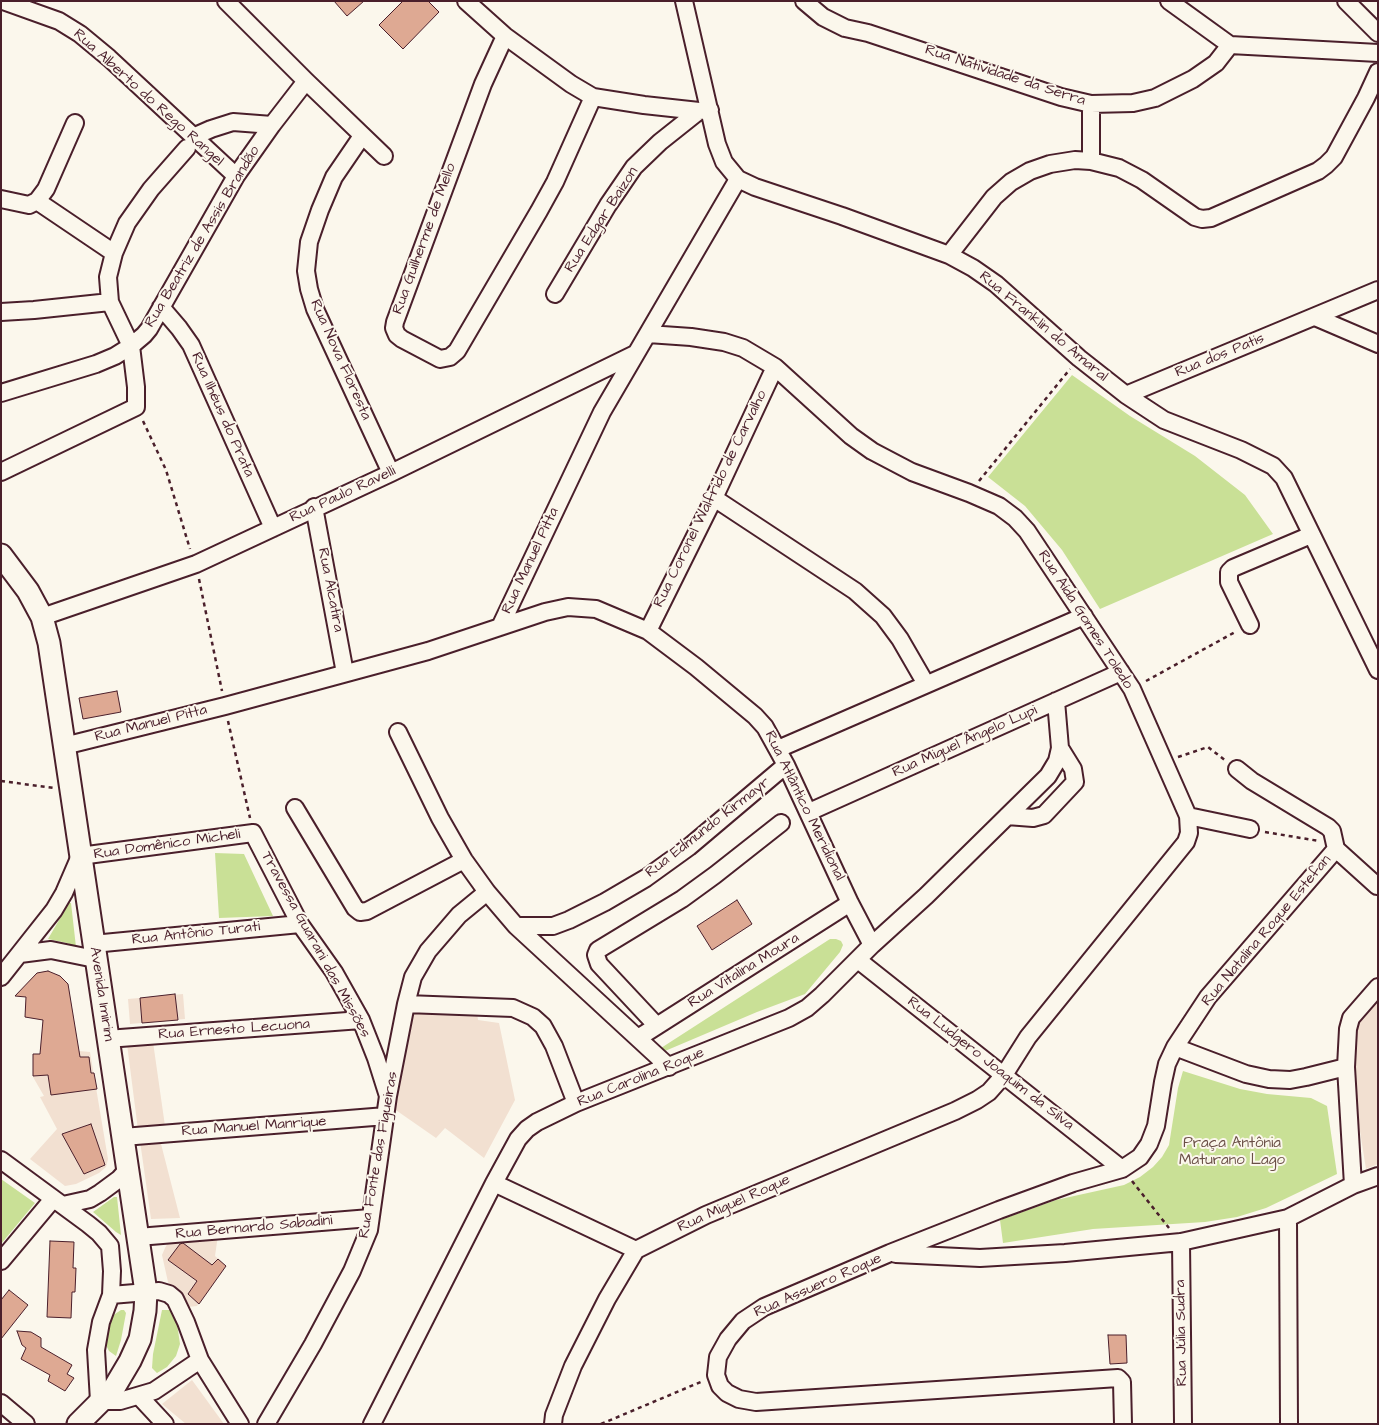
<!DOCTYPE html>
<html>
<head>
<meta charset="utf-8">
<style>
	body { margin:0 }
	#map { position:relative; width:1379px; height:1425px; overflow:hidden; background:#fbf7ec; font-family:"Architects Daughter",sans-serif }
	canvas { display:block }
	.frame { position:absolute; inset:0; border:2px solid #4a1f2b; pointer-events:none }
</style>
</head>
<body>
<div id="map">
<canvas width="1379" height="1425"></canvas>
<div class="frame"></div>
</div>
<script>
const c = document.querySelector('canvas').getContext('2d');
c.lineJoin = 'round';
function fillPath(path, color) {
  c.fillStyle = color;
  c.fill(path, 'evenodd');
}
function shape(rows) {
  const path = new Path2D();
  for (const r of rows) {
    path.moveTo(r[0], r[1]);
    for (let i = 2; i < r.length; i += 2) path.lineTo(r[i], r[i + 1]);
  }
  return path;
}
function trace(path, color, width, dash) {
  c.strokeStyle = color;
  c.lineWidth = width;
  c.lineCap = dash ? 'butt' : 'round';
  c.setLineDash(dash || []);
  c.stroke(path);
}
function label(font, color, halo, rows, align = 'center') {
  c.font = font + ' "Architects Daughter",sans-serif';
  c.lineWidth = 4;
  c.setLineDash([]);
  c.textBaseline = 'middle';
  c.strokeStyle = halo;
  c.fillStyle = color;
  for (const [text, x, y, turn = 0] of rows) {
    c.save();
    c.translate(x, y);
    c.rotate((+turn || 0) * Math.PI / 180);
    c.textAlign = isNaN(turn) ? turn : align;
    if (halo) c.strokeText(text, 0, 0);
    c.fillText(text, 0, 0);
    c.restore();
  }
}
fillPath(shape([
	[45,971,60,976,68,984,79,1051,90,1052,108,1159,106,1167,99,1173,76,1184,65,1186,30,1159,57,1129,40,1097,44,1096,33,1077,33,1054,41,1054,40,1050,43,1020,25,1017,26,997,15,996,37,973],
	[1378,992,1378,1164,1366,1169,1353,1087,1354,1025],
	[183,994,185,1019,130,1024,128,999],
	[407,1001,476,1003,478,1020,499,1023,515,1100,484,1158,445,1128,436,1138,390,1106],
	[153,1042,165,1126,138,1130,127,1044],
	[160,1140,180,1218,151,1219,140,1141],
	[218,1235,215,1256,226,1266,197,1306,188,1307,168,1282,162,1255,165,1248,170,1239],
	[192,1380,224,1424,186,1424,162,1404]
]), '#f2e0d1');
fillPath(shape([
	[1072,375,1130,416,1195,456,1245,495,1273,534,1100,609,1062,550,1025,506,988,477],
	[215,853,244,854,273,916,219,918],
	[69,903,71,903,76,947,67,943,48,939],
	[830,939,836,939,841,941,843,945,840,952,805,994,757,1012,665,1051,661,1048],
	[1183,1071,1240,1089,1267,1094,1311,1098,1327,1106,1337,1174,1266,1208,1237,1217,1205,1222,1093,1229,1003,1243,1000,1220,1056,1200,1124,1185,1140,1177,1153,1167,1162,1157,1169,1145,1178,1088],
	[1,1179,35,1203,1,1244],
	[114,1197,117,1197,121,1235,116,1232,93,1212],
	[121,1310,124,1310,126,1313,121,1340,116,1356,109,1351,104,1341,108,1322,112,1316],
	[162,1310,170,1310,176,1317,180,1344,176,1356,167,1367,157,1373,152,1368,153,1354]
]), '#c9e096');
const building = shape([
	[334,1,364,1,347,16,334,1],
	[403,1,428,1,439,12,403,49,379,25,403,1],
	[117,691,121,712,83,719,79,698,117,691],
	[737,900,752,924,712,950,697,926,737,900],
	[48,971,60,976,68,984,80,1057,89,1057,91,1073,94,1073,97,1089,51,1095,48,1075,33,1076,33,1054,40,1054,43,1020,25,1017,26,997,15,996,37,973,48,971],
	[175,994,178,1020,142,1023,140,998,175,994],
	[91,1124,105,1165,84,1174,62,1134,91,1124],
	[50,1241,74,1242,73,1268,76,1268,75,1292,72,1292,71,1318,47,1317,50,1241],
	[183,1243,212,1265,218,1259,226,1266,199,1304,188,1294,197,1281,168,1260,180,1244,183,1243],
	[9,1290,28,1305,1,1339,1,1300,9,1290],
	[17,1331,31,1332,41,1338,41,1347,72,1365,67,1374,74,1378,65,1391,48,1381,50,1375,21,1359,26,1348,22,1345,17,1331],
	[1108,1335,1126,1335,1127,1363,1110,1364,1108,1335]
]);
fillPath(building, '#dea993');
trace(building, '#4a1f2b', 1);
const minor = shape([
	[3,1,59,21,80,34,109,58,236,176],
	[226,1,306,81,384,156],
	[466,1,505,36,571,84,593,97,644,105,699,111,710,110],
	[684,1,717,144,724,162,738,179,755,187,842,216,949,255,973,268,996,284,1079,358,1126,395,1164,420,1241,450,1273,466,1284,478,1378,670],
	[804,1,823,17,845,28,868,33,1061,97,1091,104,1133,103,1155,98,1193,79,1216,63,1230,45],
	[1169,1,1230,45],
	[1346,1,1378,33],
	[505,36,483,84,395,322,394,328,397,335,402,339,440,359,450,357,457,351,539,211,555,182,593,97],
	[1230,45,1378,53],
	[362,136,334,177,320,210,309,242,306,271,309,289,315,309,391,473],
	[193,137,211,129,233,122,272,125],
	[1091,161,1091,104],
	[1,199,29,205,37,201,46,189,75,123],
	[37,201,114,253],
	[949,255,994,197,1011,182,1030,171,1050,164,1075,160,1091,161,1119,168,1142,180,1195,217,1202,219,1211,218,1318,171,1326,165,1334,157,1366,98,1378,72],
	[555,294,608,205,634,167,660,142,699,111],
	[161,307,179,328,191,345,273,528],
	[1,312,34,310,110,302],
	[1315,317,1378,344],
	[1,393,96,364,115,356,131,346,144,335,149,329,236,176,272,125,306,81],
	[1126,395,1378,290],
	[1,472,136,407,136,387,131,346,110,302,108,277,114,253,127,223,151,189,187,148],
	[714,498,855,591,883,616,900,639,926,684],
	[314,507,345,673],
	[42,617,196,564,391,473,635,354],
	[1250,625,1229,582,1229,572,1233,568,1311,535],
	[500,627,602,412,738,179],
	[648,631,714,498,775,367],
	[398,732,440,818,464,860,487,892,516,926,553,926,569,920,605,902,646,878,689,847,786,765],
	[64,746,225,706,428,651,545,612,568,607,596,609,648,631,696,667,755,716,765,727,786,765,850,903,872,945],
	[778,749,1084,616],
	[1237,769,1252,781,1328,827,1332,831,1336,849],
	[295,808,355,908,360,912,367,911,464,860],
	[809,812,1121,672],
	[1007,816,1033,818,1044,815,1075,782,1073,769,1060,748],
	[1188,816,1250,829],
	[1336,849,1377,886],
	[516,926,669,1067],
	[93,944,300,924],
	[20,954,51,950,95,959],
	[858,960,1122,1169],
	[1,977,54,910,64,893,80,856,253,833,300,924,334,972,361,1020,376,1058,388,1096],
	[406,1004,513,1008,533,1017,543,1026,554,1046,576,1103],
	[657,1026,599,964,596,955,598,950,682,899,715,875,781,823],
	[638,1038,850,903],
	[107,1039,361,1020],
	[1175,1047,1246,1074,1269,1079,1290,1080,1306,1077,1346,1067],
	[123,1137,386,1116],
	[1,1160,88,1224,99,1233,110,1246,112,1271,111,1295,101,1322,96,1350,99,1401,120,1401,154,1391,200,1360],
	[494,1183,636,1250],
	[1353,1185,1346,1067,1348,1029,1351,1018,1378,987],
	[63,1205,90,1199,100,1193,119,1179,128,1169],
	[1288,1218,1289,1424],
	[138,1237,370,1218],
	[1181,1242,1183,1424],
	[896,1254,980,1258,1065,1253,1181,1242,1288,1218,1353,1185,1378,1176],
	[1,1261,53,1199],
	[111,1295,159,1291,169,1294,175,1299,186,1322,200,1360,240,1424],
	[139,1396,165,1424],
	[1,1403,26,1424],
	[266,1424,313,1344,352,1271,369,1230,388,1096,406,1004,413,977,428,951,459,915,487,892],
	[372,1424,494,1183,518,1139,527,1129,537,1122,576,1103,789,1018,807,1008,822,995,872,945,926,896,1048,776,1057,761,1060,748,1056,701],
	[553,1424,554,1415,573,1366,607,1299,636,1250,706,1215,955,1111,977,1100,989,1092,1004,1075,1028,1037,1186,842,1189,833,1188,816,1132,689,1027,531,1015,518,999,506,969,493,912,472,872,451,851,436,775,367,743,348,724,342,691,337,648,334],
	[1123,1424,1122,1382,1118,1378,756,1402,739,1399,727,1393,720,1386,716,1375,718,1357,728,1339,743,1321,764,1307,890,1253,999,1210,1073,1183,1122,1169,1140,1157,1149,1144,1156,1126,1163,1082,1167,1064,1175,1047,1208,997,1336,849]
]);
const major = shape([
	[1,555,28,591,42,617,49,643,146,1292,145,1311,140,1339,130,1361,114,1388,78,1424]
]);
trace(minor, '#4a1f2b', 20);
trace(major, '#4a1f2b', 25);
trace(shape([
	[143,421,166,470,190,549],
	[979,481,1070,369],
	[199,579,222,691],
	[1146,681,1237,631],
	[228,721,250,818],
	[1178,757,1208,747,1226,761],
	[1,781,54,788],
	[1265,832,1319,841],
	[1132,1181,1169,1228],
	[601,1424,703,1381]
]), '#4a1f2b', 2.5, [4, 4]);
trace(minor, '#fbf7ec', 16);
trace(major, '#fbf7ec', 21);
label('15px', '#4a1f2b', '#fbf7ec', [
	["Rua Natividade da Serra",1005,76,18],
	["Rua Alberto do Rego Rangel",148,98,42],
	["Rua Edgar Baizon",602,220,-57],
	["Rua Beatriz de Assis Brandão",203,237,-59],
	["Rua Guilherme de Mello",425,239,-70],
	["Rua Franklin do Amaral",1043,327,40],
	["Rua dos Patis",1220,356,-22],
	["Rua Nova Floresta",340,360,66],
	["Rua Ilhéus do Prata",222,415,66],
	["Rua Paulo Ravelli",343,495,-25],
	["Rua Coronel Walfrido de Carvalho",711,499,-64],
	["Rua Manuel Pitta",531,561,-65],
	["Rua Alcatira",330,590,79],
	["Rua Aída Gomes Toledo",1085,620,57],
	["Rua Manuel Pitta",151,724,-14],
	["Rua Miguel Ângelo Lupi",965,742,-24],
	["Rua Atlântico Meridional",804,806,64],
	["Rua Edmundo Kirmayr",708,828,-38],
	["Rua Domênico Micheli",167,845,-8],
	["Rua Natalina Roque Estefan",1267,931,-50],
	["Rua Antônio Turati",196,934,-6],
	["Travessa Guarani das Missões",315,945,61],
	["Rua Vitalina Moura",744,971,-32],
	["Avenida Imirim",101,994,81],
	["Rua Ernesto Lecuona",234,1030,-4],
	["Rua Ludgero Joaquim da Silva",990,1064,38],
	["Rua Carolina Roque",641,1078,-22],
	["Rua Manuel Manrique",254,1127,-4],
	["Rua Fonte das Figueiras",379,1155,-80],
	["Rua Miguel Roque",734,1204,-24],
	["Rua Bernardo Sabadini",254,1228,-5],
	["Rua Assuero Roque",818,1286,-24],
	["Rua Júlia Sudra",1182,1333,-91]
]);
label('15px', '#6a4f46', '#fbf7ec', [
	["Praça Antônia",1232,1144],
	["Maturano Lago",1232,1161]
]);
</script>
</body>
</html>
